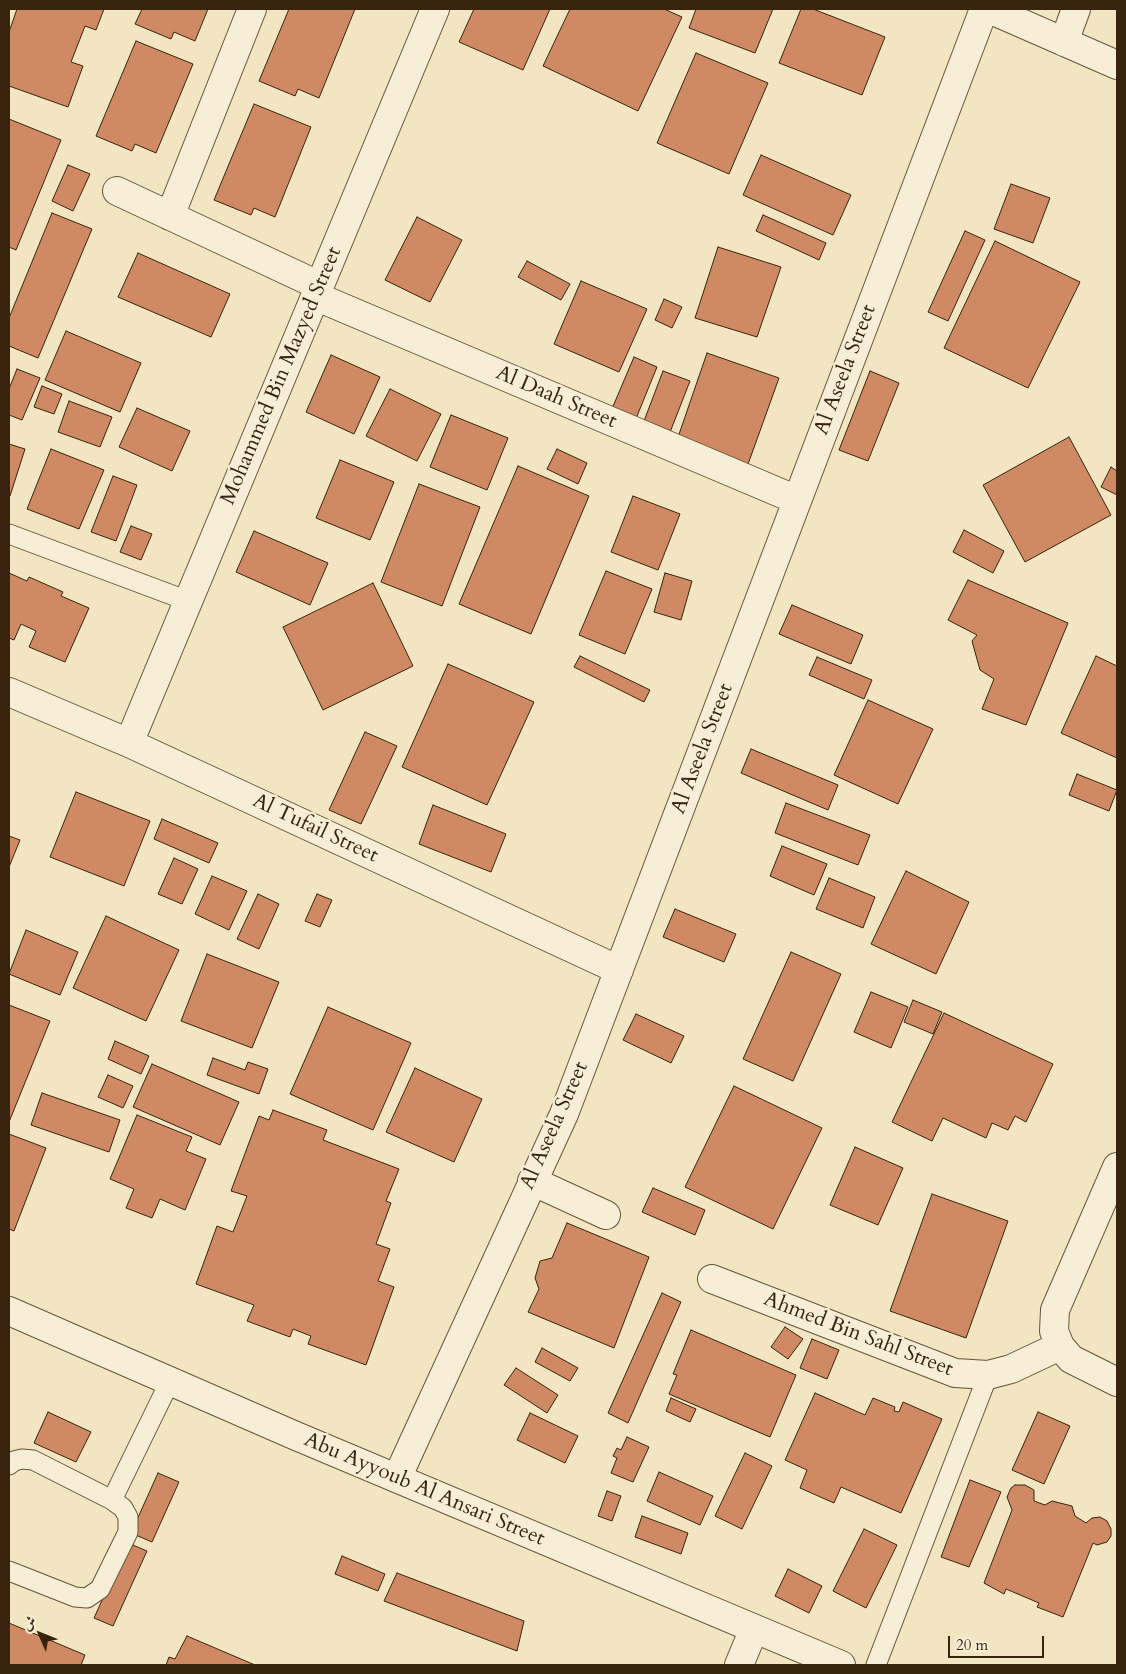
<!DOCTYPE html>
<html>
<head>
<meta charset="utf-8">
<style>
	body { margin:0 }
	#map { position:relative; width:1126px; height:1674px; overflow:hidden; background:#f2e5c1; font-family:Cardo,Amiri,serif }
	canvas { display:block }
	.frame { position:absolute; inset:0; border:10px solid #38240e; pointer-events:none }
	.north { position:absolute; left:15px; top:1609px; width:50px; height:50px; -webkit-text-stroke:4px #f7eed7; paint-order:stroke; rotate:314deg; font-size:14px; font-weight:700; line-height:20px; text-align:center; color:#38240e }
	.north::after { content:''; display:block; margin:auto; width:18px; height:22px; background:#38240e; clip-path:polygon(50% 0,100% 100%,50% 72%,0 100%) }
	.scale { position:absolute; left:948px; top:1636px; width:96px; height:22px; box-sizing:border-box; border:2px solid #38240e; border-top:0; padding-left:6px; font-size:15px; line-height:18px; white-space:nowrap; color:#38240e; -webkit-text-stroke:4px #f7eed7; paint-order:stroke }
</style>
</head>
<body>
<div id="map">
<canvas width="1126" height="1674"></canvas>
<div class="frame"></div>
<div class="north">ش</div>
<div class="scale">20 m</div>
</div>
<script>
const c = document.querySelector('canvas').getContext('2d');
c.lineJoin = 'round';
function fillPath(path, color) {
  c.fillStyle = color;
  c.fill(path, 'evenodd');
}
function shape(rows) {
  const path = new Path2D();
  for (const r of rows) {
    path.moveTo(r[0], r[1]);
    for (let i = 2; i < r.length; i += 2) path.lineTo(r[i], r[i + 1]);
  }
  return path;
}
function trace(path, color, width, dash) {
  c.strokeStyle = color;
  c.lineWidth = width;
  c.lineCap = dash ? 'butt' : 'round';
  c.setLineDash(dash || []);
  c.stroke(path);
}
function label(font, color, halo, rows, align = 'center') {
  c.font = font + ' Cardo,serif';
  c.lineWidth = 5;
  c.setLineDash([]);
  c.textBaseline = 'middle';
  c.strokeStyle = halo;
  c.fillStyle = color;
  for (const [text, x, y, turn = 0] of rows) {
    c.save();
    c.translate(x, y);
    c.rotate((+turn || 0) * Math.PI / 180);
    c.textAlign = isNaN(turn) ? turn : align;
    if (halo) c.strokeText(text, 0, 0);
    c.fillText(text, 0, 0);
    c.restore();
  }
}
const building = shape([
	[17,9,104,9,96,30,85,26,71,62,83,66,68,107,9,86,9,32,17,9],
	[142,9,208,9,195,41,174,32,171,39,135,24,142,9],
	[289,9,355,9,319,98,298,89,295,96,259,81,289,9],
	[474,9,550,9,523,70,459,42,474,9],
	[570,9,664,9,682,17,638,111,543,66,570,9],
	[696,9,773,9,755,53,689,28,696,9],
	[801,9,813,9,885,37,862,95,779,63,801,9],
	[136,41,193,64,156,153,135,144,132,151,96,136,136,41],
	[696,53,768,83,729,174,657,143,696,53],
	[254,104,311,127,275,217,254,208,251,215,214,200,254,104],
	[9,119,61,140,16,250,9,247,9,119],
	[761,155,851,195,833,235,743,195,761,155],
	[68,165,90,174,73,211,52,201,68,165],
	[1011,184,1050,198,1033,243,994,229,1011,184],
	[52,213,92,229,38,358,9,346,9,318,52,213],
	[763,215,826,243,819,260,756,231,763,215],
	[417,217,462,240,430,302,385,280,417,217],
	[965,231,985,240,948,321,928,312,965,231],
	[995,241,1080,282,1028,388,944,348,995,241],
	[718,247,781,267,757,337,695,318,718,247],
	[138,253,230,294,211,337,118,297,138,253],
	[527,261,570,284,561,300,518,277,527,261],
	[581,281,647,309,619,372,554,344,581,281],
	[664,299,682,307,672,328,655,320,664,299],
	[66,331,141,363,120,412,45,380,66,331],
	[707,353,779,378,747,467,676,443,707,353],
	[331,355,380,377,354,434,306,412,331,355],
	[634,357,657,367,635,421,611,411,634,357],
	[17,369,40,378,22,420,9,415,9,389,17,369],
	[663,371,690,381,667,440,641,429,663,371],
	[870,371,899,383,868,461,839,450,870,371],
	[42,386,62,394,54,414,34,407,42,386],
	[390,389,441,414,417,461,366,436,390,389],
	[69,401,112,417,100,447,58,432,69,401],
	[137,408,190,431,172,471,119,447,137,408],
	[451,415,508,438,487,490,430,467,451,415],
	[1069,437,1111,515,1025,562,983,485,1069,437],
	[9,444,25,449,10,496,9,496,9,444],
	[51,449,104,470,79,529,27,509,51,449],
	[557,449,587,463,578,484,547,469,557,449],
	[340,460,394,482,370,540,316,518,340,460],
	[518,466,589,496,531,634,459,604,518,466],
	[1111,467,1117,471,1117,495,1101,487,1111,467],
	[113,476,137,485,116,541,91,532,113,476],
	[419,484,480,507,442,606,381,582,419,484],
	[633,496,680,514,658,570,611,552,633,496],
	[131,526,152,534,141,560,120,552,131,526],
	[964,530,1004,551,993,573,953,552,964,530],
	[254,531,328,563,310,605,236,572,254,531],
	[606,571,652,589,625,654,579,635,606,571],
	[9,573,27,581,29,577,63,592,61,596,89,608,65,662,29,647,36,631,21,624,14,640,9,638,9,573],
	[665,573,692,581,681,620,654,612,665,573],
	[968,580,1068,623,1026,725,982,709,994,679,980,670,972,641,977,635,948,620,968,580],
	[373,583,413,666,323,710,283,627,373,583],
	[792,605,863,635,851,664,779,634,792,605],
	[580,656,650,690,644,702,574,667,580,656],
	[1096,656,1117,666,1117,758,1061,733,1096,656],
	[817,657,872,680,864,699,809,675,817,657],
	[448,664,534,702,487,805,402,767,448,664],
	[868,700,933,729,898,804,834,775,868,700],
	[365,732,397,746,361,824,329,810,365,732],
	[751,749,838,785,828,810,741,773,751,749],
	[1077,774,1117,790,1109,811,1069,795,1077,774],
	[76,792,150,821,124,886,50,857,76,792],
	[786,803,870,835,858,865,775,833,786,803],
	[433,805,506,834,491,872,419,844,433,805],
	[162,819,218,843,209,863,154,839,162,819],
	[9,836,20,840,9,867,9,836],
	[782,846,827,864,814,895,770,876,782,846],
	[174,858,198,869,182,904,158,894,174,858],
	[906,871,969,902,936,974,871,944,906,871],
	[212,876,247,891,229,930,195,914,212,876],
	[829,878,875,897,863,928,816,909,829,878],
	[258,894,279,904,259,949,237,939,258,894],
	[317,894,332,900,320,927,305,921,317,894],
	[675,909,736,934,724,962,663,937,675,909],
	[106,916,179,950,146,1021,73,988,106,916],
	[26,930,78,952,60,995,9,974,26,930],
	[791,952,841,974,793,1081,743,1059,791,952],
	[207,954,279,982,252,1048,181,1021,207,954],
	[871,992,908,1007,891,1048,854,1032,871,992],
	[913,1000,942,1012,933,1034,904,1022,913,1000],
	[9,1005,50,1021,9,1122,9,1005],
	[328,1007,411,1043,373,1130,290,1094,328,1007],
	[944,1013,1053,1064,1026,1122,1015,1116,1008,1130,992,1123,986,1138,943,1118,932,1141,892,1122,944,1013],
	[636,1014,684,1036,671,1063,623,1040,636,1014],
	[115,1041,149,1056,141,1074,108,1059,115,1041],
	[213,1058,245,1070,248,1062,268,1069,259,1094,207,1075,213,1058],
	[152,1064,239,1102,220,1145,133,1107,152,1064],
	[415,1068,482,1099,454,1162,386,1132,415,1068],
	[108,1075,133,1086,123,1108,98,1097,108,1075],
	[734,1086,822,1128,773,1229,685,1187,734,1086],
	[42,1093,120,1120,109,1152,31,1125,42,1093],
	[273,1110,327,1130,323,1140,399,1169,386,1201,391,1203,376,1244,390,1249,378,1281,394,1287,366,1365,308,1344,311,1336,293,1329,290,1337,247,1321,254,1305,196,1284,217,1226,233,1232,247,1196,231,1191,259,1116,269,1120,273,1110],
	[137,1115,192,1137,186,1151,206,1159,185,1210,160,1199,152,1218,126,1208,134,1189,110,1179,137,1115],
	[9,1134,46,1148,14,1231,9,1229,9,1134],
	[855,1147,903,1168,878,1225,830,1205,855,1147],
	[653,1188,705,1210,695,1235,642,1212,653,1188],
	[932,1194,1008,1221,966,1338,890,1311,932,1194],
	[567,1223,649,1257,614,1348,528,1312,539,1289,535,1278,540,1261,552,1258,567,1223],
	[662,1293,681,1302,628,1423,608,1413,662,1293],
	[785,1327,803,1339,788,1359,771,1347,785,1327],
	[691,1330,796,1375,770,1437,669,1394,677,1375,673,1374,691,1330],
	[812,1339,839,1350,827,1379,800,1368,812,1339],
	[542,1348,578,1368,570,1381,535,1362,542,1348],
	[516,1368,558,1395,547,1413,504,1385,516,1368],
	[815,1393,865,1415,873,1398,895,1407,894,1411,899,1412,903,1402,942,1419,901,1513,841,1487,834,1503,800,1488,807,1470,785,1460,815,1393],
	[671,1398,696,1409,690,1422,666,1411,671,1398],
	[48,1412,91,1432,76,1462,34,1443,48,1412],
	[1038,1412,1070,1426,1044,1484,1012,1470,1038,1412],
	[530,1413,578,1436,565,1463,517,1440,530,1413],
	[627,1437,649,1447,633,1482,611,1473,617,1458,613,1456,617,1448,621,1450,627,1437],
	[745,1453,772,1466,742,1529,715,1516,745,1453],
	[659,1472,713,1496,700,1525,647,1501,659,1472],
	[158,1473,179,1482,152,1542,131,1533,158,1473],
	[970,1480,1001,1492,969,1567,941,1557,970,1480],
	[1015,1485,1025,1485,1034,1490,1034,1501,1045,1505,1052,1501,1072,1506,1075,1516,1086,1523,1092,1518,1100,1517,1107,1521,1111,1529,1111,1536,1107,1542,1097,1545,1093,1543,1063,1617,1037,1607,1039,1603,1006,1589,1004,1594,984,1583,1012,1510,1007,1497,1011,1488,1015,1485],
	[607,1491,621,1496,612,1521,598,1516,607,1491],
	[642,1516,688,1533,681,1554,635,1537,642,1516],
	[864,1529,897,1545,866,1608,833,1591,864,1529],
	[128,1543,147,1551,113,1626,94,1618,128,1543],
	[342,1556,385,1574,378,1591,335,1574,342,1556],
	[788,1569,822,1586,809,1613,775,1596,788,1569],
	[397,1573,524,1621,517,1651,384,1601,397,1573],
	[9,1623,85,1655,81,1665,9,1665,9,1623],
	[187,1636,255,1665,166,1665,169,1657,175,1659,187,1636]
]);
fillPath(building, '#d08a63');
trace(building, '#38240e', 1);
const service = shape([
	[9,534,188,601],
	[9,1465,14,1461,22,1459,33,1460,112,1500,123,1508,128,1517,128,1532,100,1589,87,1598,75,1597,9,1571],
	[112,1500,170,1381],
	[876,1665,988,1375]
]);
const minor = shape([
	[989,9,1117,65],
	[1064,42,1076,9],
	[117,191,320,286],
	[170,216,252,9],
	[315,296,797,500],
	[9,692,129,743,619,970],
	[129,743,435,9],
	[1117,1167,1055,1310,1054,1331,1060,1346,1071,1359,1117,1382],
	[532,1181,606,1215],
	[712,1279,955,1373,988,1375,1011,1369,1060,1346],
	[397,1478,564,1114,984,9],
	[739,1665,754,1629]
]);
const tertiary = shape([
	[9,1311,296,1436,841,1665]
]);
trace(service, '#66543b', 21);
trace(minor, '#66543b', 30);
trace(tertiary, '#66543b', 30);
trace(service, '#f7eed7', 19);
trace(minor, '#f7eed7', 28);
trace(tertiary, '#f7eed7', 28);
label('21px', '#38240e', '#f7eed7', [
	["Al Aseela Street",846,370,-69],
	["Mohammed Bin Mazyed Street",282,376,-67],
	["Al Daah Street",556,398,23],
	["Al Aseela Street",703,749,-69],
	["Al Tufail Street",315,829,25],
	["Al Aseela Street",555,1126,-66],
	["Ahmed Bin Sahl Street",858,1335,21],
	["Abu Ayyoub Al Ansari Street",424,1490,23]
]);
</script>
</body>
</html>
